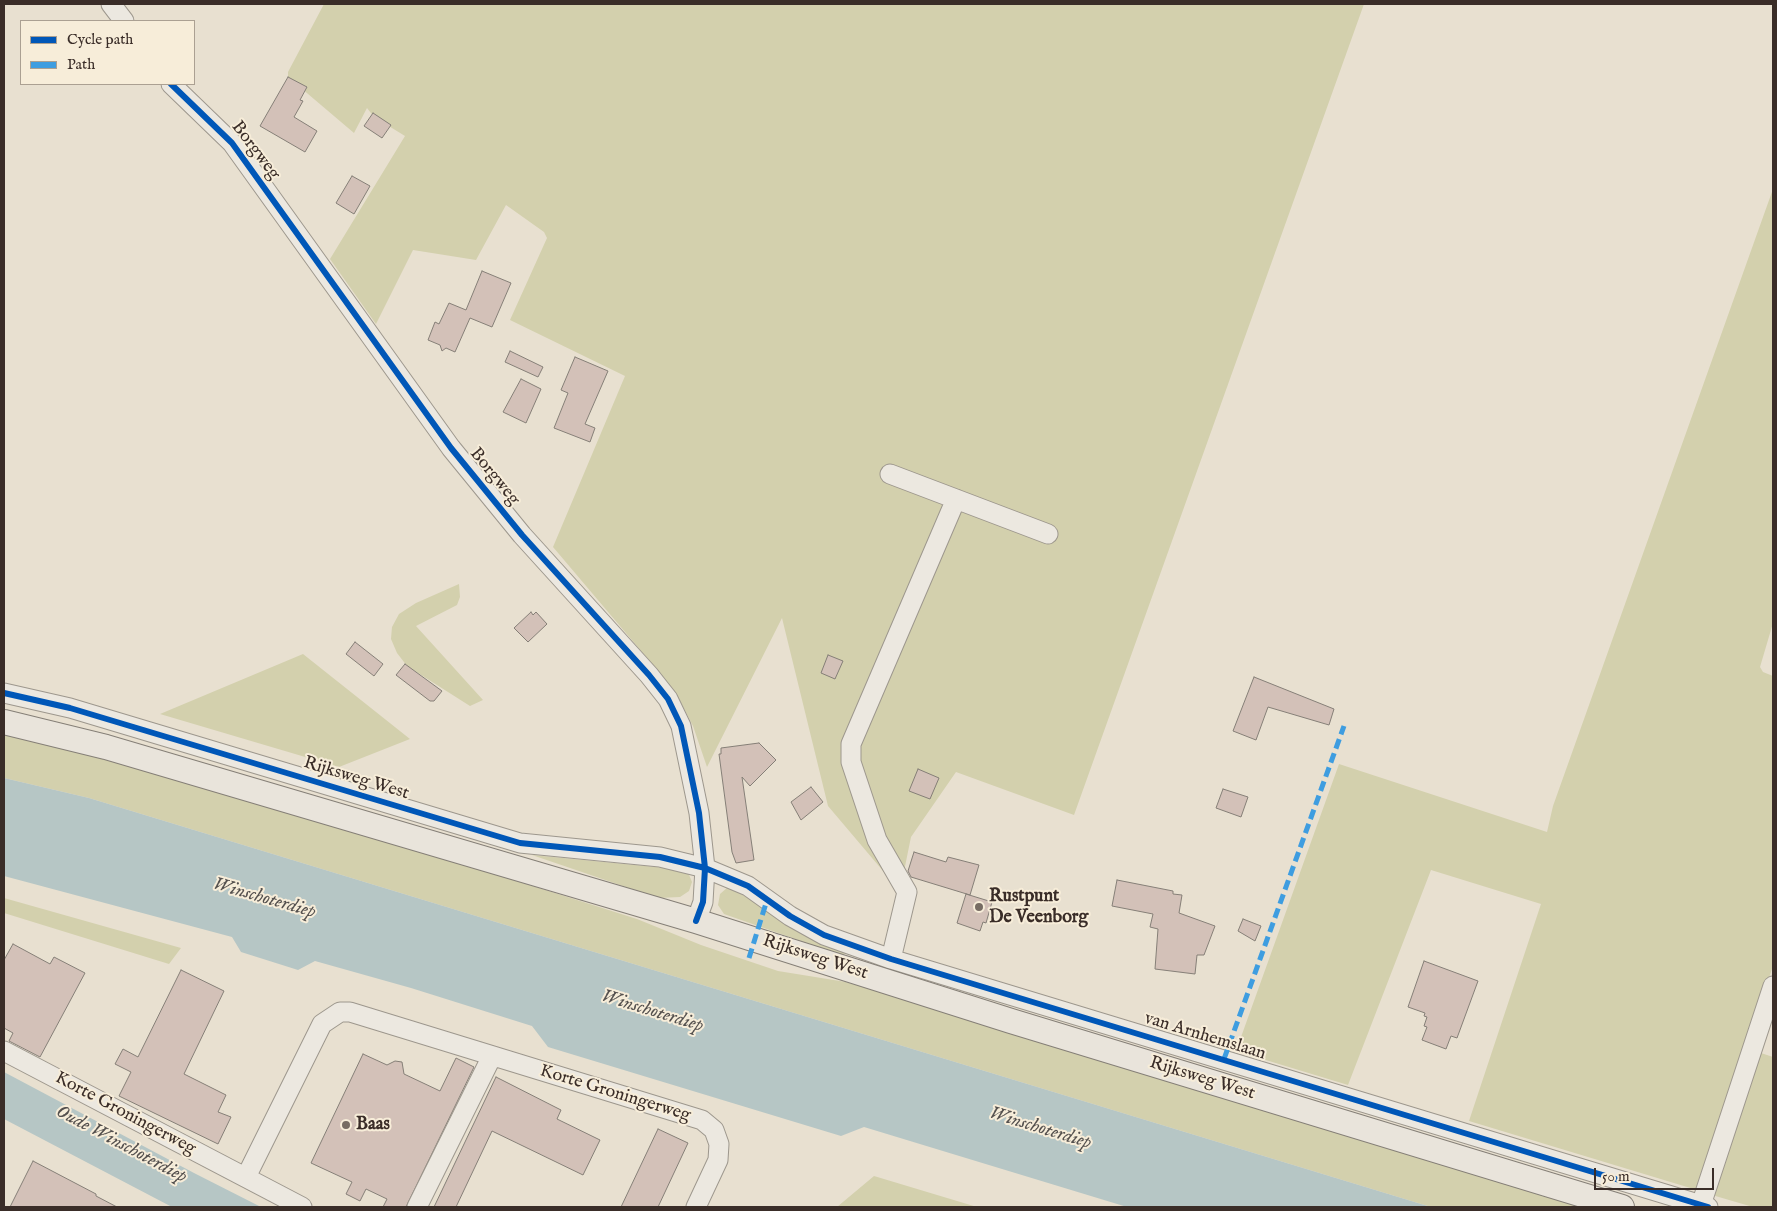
<!DOCTYPE html>
<html>
<head>
<meta charset="utf-8">
<style>
	body { margin:0 }
	#map { position:relative; width:1777px; height:1211px; overflow:hidden; background:#e8e0d0; font-family:"IM FELL English",serif }
	canvas { display:block }
	.frame { position:absolute; inset:0; border:5px solid #3a2d28; pointer-events:none }
	.legend { position:absolute; left:20px; top:20px; width:175px; height:65px; box-sizing:border-box; background:#f7edd9; border:1px solid #aba092; margin:0; padding:6px 9px; list-style:none; font-size:15px; color:#3a2d28 }
	.legend li { display:flex; align-items:center; gap:10px; height:25px }
	.legend b { width:25px; border:1px solid #aba092 }
	.scale { position:absolute; left:1594px; top:1168px; width:120px; height:22px; box-sizing:border-box; border:2px solid #3a2d28; border-top:0; padding-left:6px; font-size:15px; line-height:18px; white-space:nowrap; color:#3a2d28; -webkit-text-stroke:4px #f7edd9; paint-order:stroke }
</style>
</head>
<body>
<div id="map">
<canvas width="1777" height="1211"></canvas>
<div class="frame"></div>
<ul class="legend">
<li><b style="height:6px;background:#0057b8"></b>Cycle path</li>
<li><b style="height:6px;background:#3e9de0"></b>Path</li>
</ul>
<div class="scale">50 m</div>
</div>
<script>
const c = document.querySelector('canvas').getContext('2d');
c.lineJoin = 'round';
function fillPath(path, color) {
  c.fillStyle = color;
  c.fill(path, 'evenodd');
}
function shape(rows) {
  const path = new Path2D();
  for (const r of rows) {
    path.moveTo(r[0], r[1]);
    for (let i = 2; i < r.length; i += 2) path.lineTo(r[i], r[i + 1]);
  }
  return path;
}
function trace(path, color, width, dash) {
  c.strokeStyle = color;
  c.lineWidth = width;
  c.lineCap = dash ? 'butt' : 'round';
  c.setLineDash(dash || []);
  c.stroke(path);
}
function label(font, color, halo, rows, align = 'center') {
  c.font = font + ' "IM FELL English",serif';
  c.lineWidth = 4;
  c.setLineDash([]);
  c.textBaseline = 'middle';
  c.strokeStyle = halo;
  c.fillStyle = color;
  for (const [text, x, y, turn = 0] of rows) {
    c.save();
    c.translate(x, y);
    c.rotate((+turn || 0) * Math.PI / 180);
    c.textAlign = isNaN(turn) ? turn : align;
    if (halo) c.strokeText(text, 0, 0);
    c.fillText(text, 0, 0);
    c.restore();
  }
}
fillPath(shape([
	[324,4,1364,4,1074,815,956,772,911,837,900,891,828,806,782,618,707,767,693,726,680,701,664,678,553,547,625,376,510,320,547,238,544,232,506,205,476,260,413,250,376,324,330,259,405,136,374,117,367,108,354,133,288,77,288,72],
	[1773,189,1773,623,1760,667,1763,672,1773,676,1773,966,1697,1190,1469,1121,1541,904,1431,870,1348,1085,1236,1051,1339,764,1547,832,1553,806],
	[459,584,460,597,457,605,416,626,483,700,470,706,407,666,397,653,391,639,392,627,399,614,416,603],
	[303,654,410,739,339,767,160,714],
	[4,731,147,770,517,881,637,919,701,945,778,971,846,982,1586,1207,1431,1207,89,798,4,778],
	[532,855,687,870,692,882,689,891,680,897,658,898],
	[728,887,761,905,846,954,838,954,724,914,718,905,720,894],
	[4,898,181,948,169,964,4,913],
	[1761,1053,1773,1057,1773,1207,1753,1207,1712,1195],
	[874,1176,977,1207,837,1207]
]), '#d3d0ad');
fillPath(shape([
	[4,778,89,798,1431,1207,1127,1207,864,1127,841,1136,548,1047,532,1026,411,988,315,961,298,970,241,952,232,937,4,876],
	[4,1072,194,1173,261,1207,172,1207,4,1119]
]), '#b6c6c5');
const building = shape([
	[288,77,307,87,300,100,303,101,294,117,317,131,305,152,260,126,288,77],
	[373,113,391,125,382,138,364,126,373,113],
	[352,176,370,186,354,214,336,203,352,176],
	[482,271,511,283,492,327,470,318,455,352,446,348,442,351,440,345,428,340,435,322,439,324,449,303,466,310,482,271],
	[510,351,543,367,538,377,505,362,510,351],
	[575,357,608,371,585,424,595,428,590,442,554,428,568,393,561,390,575,357],
	[521,379,541,389,526,423,503,412,521,379],
	[531,612,533,615,536,612,547,624,528,642,514,628,531,612],
	[355,642,383,664,374,676,346,654,355,642],
	[828,655,843,661,835,679,821,673,828,655],
	[405,664,442,691,434,701,430,701,396,675,405,664],
	[1254,677,1334,709,1329,725,1268,707,1256,740,1233,731,1254,677],
	[759,743,776,760,750,786,742,777,754,860,736,863,732,852,719,754,721,754,721,748,759,743],
	[918,769,939,778,930,799,909,791,918,769],
	[811,787,823,802,801,820,791,802,811,787],
	[1223,789,1248,797,1241,817,1216,808,1223,789],
	[914,852,946,862,948,857,979,865,970,895,911,877,908,871,914,852],
	[1117,880,1173,891,1173,894,1182,895,1179,913,1215,926,1204,955,1197,955,1195,974,1155,969,1158,929,1150,927,1153,914,1112,906,1117,880],
	[966,894,992,902,986,923,983,922,980,931,957,923,966,894],
	[1243,919,1261,926,1255,941,1238,931,1243,919],
	[13,944,50,964,54,957,85,973,40,1057,9,1041,13,1033,4,1028,4,960,13,944],
	[1424,961,1478,981,1457,1038,1451,1036,1446,1049,1422,1040,1427,1027,1424,1026,1427,1017,1424,1016,1425,1013,1408,1007,1424,961],
	[181,970,224,991,184,1074,226,1095,218,1112,231,1117,218,1144,119,1096,131,1072,115,1064,123,1049,138,1057,181,970],
	[363,1054,387,1065,395,1061,402,1062,404,1074,440,1091,456,1058,474,1067,406,1207,383,1207,387,1199,366,1189,360,1201,346,1194,352,1182,311,1163,363,1054],
	[496,1077,561,1110,557,1119,600,1140,583,1175,492,1131,456,1207,434,1207,496,1077],
	[658,1129,688,1143,658,1207,621,1207,658,1129],
	[33,1161,96,1194,96,1196,117,1207,10,1207,33,1161]
]);
fillPath(building, '#d3c1b8');
trace(building, '#857f77', 1);
const minor = shape([
	[111,4,124,21],
	[171,84,232,143,451,448,522,535,649,675,668,699,681,726,699,813,705,868,703,902,696,921],
	[890,474,1048,534],
	[4,693,70,708,520,843,660,857,705,868,748,886,790,916,824,935,891,959,1708,1207],
	[891,959,907,892,877,840,851,762,851,744,956,499],
	[4,1051,302,1207],
	[246,1177,322,1024,340,1012,350,1012,702,1120,714,1130,719,1144,718,1160,696,1207],
	[1701,1205,1773,986],
	[417,1207,492,1056]
]);
const major = shape([
	[4,722,106,747,696,921,1011,1021,1622,1207]
]);
trace(minor, '#9d978d', 21);
trace(major, '#857f77', 26);
trace(minor, '#ece8e0', 19);
trace(major, '#e9e4db', 24);
trace(shape([
	[749,958,767,900],
	[1224,1059,1344,726]
]), '#3e9de0', 5, [10, 5]);
trace(shape([
	[171,84,232,143,451,448,522,535,649,675,668,699,681,726,699,813,705,868,703,902,696,921],
	[4,693,70,708,520,843,660,857,705,868,748,886,790,916,824,935,891,959,1708,1207]
]), '#0057b8', 6);
for (const [x, y, r, color] of [
	[979,907,5,"#776c63"],
	[346,1125,5,"#776c63"]
]) {
  const dot = new Path2D();
  dot.arc(x, y, r, 0, 2 * Math.PI);
  c.fillStyle = color;
  c.fill(dot);
  trace(dot, '#f7edd9', 2);
}
label('18px', '#3a2d28', '#f7edd9', [
	["Borgweg",255,151,53],
	["Borgweg",494,477,51],
	["Rijksweg West",356,779,17],
	["Rijksweg West",815,958,18],
	["van Arnhemslaan",1205,1037,17],
	["Rijksweg West",1202,1079,17],
	["Korte Groningerweg",615,1094,17],
	["Korte Groningerweg",125,1114,28]
]);
label('bold 18px', '#3a2d28', '#f7edd9', [
	["Rustpunt",989,897],
	["De Veenborg",989,918],
	["Baas",356,1125]
], 'left');
label('italic 19px', '#54504e', '#f7edd9', [
	["Winschoterdiep",264,899,16],
	["Winschoterdiep",652,1012,17],
	["Winschoterdiep",1040,1129,17],
	["Oude Winschoterdiep",121,1145,28]
]);
</script>
</body>
</html>
